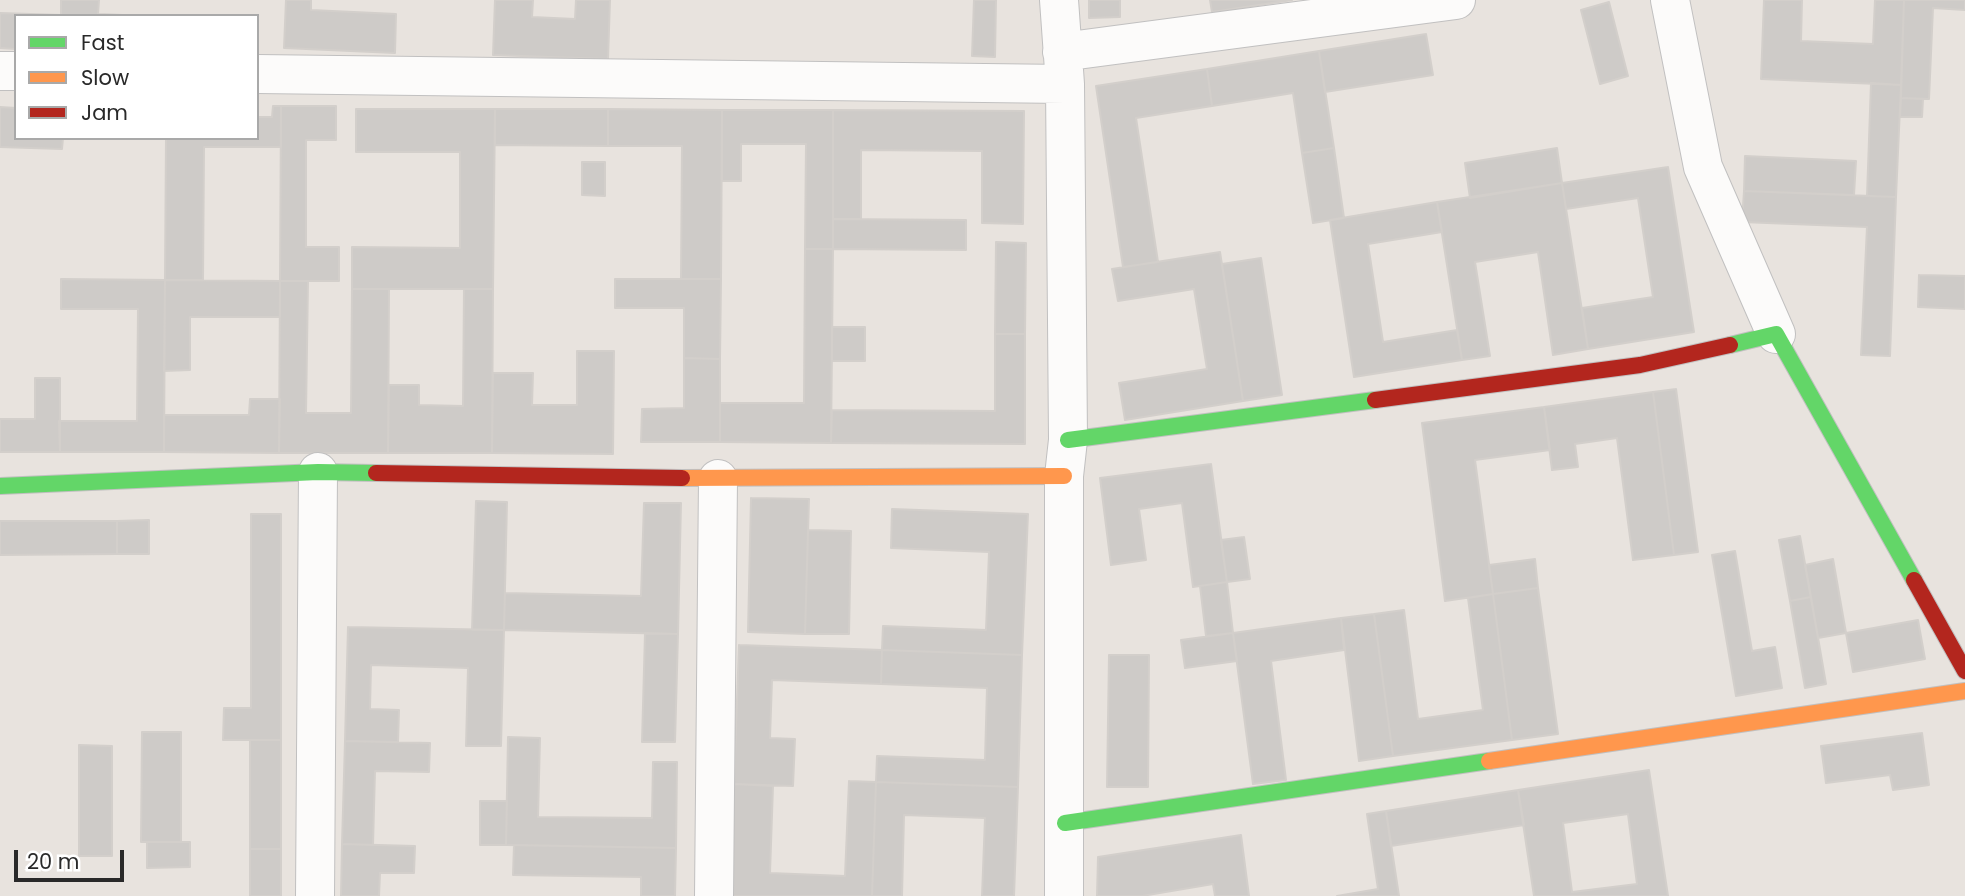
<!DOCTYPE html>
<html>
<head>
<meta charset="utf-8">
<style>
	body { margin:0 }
	#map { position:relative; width:1965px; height:896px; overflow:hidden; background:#e8e3de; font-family:Poppins,sans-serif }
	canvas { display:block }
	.legend { position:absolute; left:14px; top:14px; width:245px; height:126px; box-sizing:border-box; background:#fff; border:2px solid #a9a9a9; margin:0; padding:9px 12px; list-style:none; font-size:21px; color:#292929 }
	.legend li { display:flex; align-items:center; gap:14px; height:35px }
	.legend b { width:35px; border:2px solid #a9a9a9 }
	.scale { position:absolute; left:14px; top:850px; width:110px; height:32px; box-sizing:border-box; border:4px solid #292929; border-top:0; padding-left:9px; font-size:21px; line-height:24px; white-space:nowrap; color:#292929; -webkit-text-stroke:5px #fff; paint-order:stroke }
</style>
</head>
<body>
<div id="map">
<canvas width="1965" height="896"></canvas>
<ul class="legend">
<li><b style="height:9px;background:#63d668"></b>Fast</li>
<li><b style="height:9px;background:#ff974d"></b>Slow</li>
<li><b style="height:9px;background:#b3261e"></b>Jam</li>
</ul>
<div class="scale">20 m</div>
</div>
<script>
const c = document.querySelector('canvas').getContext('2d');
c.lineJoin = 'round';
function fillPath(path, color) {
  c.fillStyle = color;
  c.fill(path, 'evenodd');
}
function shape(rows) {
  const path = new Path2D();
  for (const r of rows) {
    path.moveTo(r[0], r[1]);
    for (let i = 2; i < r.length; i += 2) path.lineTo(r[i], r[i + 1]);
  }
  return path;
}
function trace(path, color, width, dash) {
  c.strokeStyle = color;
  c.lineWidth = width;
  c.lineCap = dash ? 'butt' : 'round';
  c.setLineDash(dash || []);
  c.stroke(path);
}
const building = shape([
	[61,0,99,0,98,14,147,16,61,16,61,0],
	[286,0,311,0,311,10,396,14,395,53,284,48,286,0],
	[495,0,533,0,532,17,575,19,576,0,610,0,608,59,493,55,495,0],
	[974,0,996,0,995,57,972,56,974,0],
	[1089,0,1120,0,1120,17,1089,18,1089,0],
	[1210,0,1292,0,1212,12,1210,0],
	[1764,0,1802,0,1801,41,1873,44,1875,0,1904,0,1901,85,1761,79,1764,0],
	[1904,0,1965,0,1965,10,1933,8,1929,99,1901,98,1904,0],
	[1609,2,1628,76,1600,84,1581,10,1609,2],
	[0,13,61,15,16,16,16,49,0,48,0,13],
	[1426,34,1433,75,1325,92,1319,51,1426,34],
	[1319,51,1334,148,1302,153,1293,93,1212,106,1207,69,1319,51],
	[1207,69,1212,106,1136,118,1158,262,1123,267,1096,86,1207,69],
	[1871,83,1901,85,1896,197,1867,196,1871,83],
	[1901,98,1923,99,1922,117,1900,117,1901,98],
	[273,106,281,106,281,147,204,147,203,280,165,280,166,138,257,138,257,117,272,117,273,106],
	[281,106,336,106,336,140,306,140,306,247,339,247,339,281,280,281,281,106],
	[0,107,16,108,16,138,63,138,62,149,0,147,0,107],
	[356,109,495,109,493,289,352,289,352,247,460,248,460,152,356,152,356,109],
	[495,109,608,109,608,146,495,145,495,109],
	[608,109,722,110,721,279,681,279,682,146,608,146,608,109],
	[722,110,833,110,833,249,805,249,806,144,741,144,741,181,722,181,722,110],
	[833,110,1024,111,1023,224,982,223,982,151,861,150,861,219,833,219,833,110],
	[1334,148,1344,218,1313,223,1302,153,1334,148],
	[1557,148,1562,183,1470,198,1465,163,1557,148],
	[1745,156,1856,161,1854,195,1744,191,1745,156],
	[582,162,605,162,605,196,582,195,582,162],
	[1668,167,1694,332,1588,349,1582,308,1653,297,1638,198,1566,209,1562,183,1668,167],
	[1562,183,1588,349,1553,355,1538,252,1475,262,1490,356,1462,360,1437,202,1562,183],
	[1744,191,1896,197,1890,356,1861,355,1867,227,1742,222,1744,191],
	[1437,202,1442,232,1368,244,1383,342,1457,330,1462,360,1354,377,1330,220,1437,202],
	[833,219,966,220,966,250,833,249,833,219],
	[996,242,1026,243,1025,334,995,334,996,242],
	[805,249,833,249,831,443,720,442,720,403,804,403,805,249],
	[1220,252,1243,401,1125,420,1119,383,1207,369,1194,289,1118,301,1112,269,1220,252],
	[1261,258,1282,395,1243,401,1222,264,1261,258],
	[1919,275,1965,276,1965,309,1918,307,1919,275],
	[61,279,165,280,164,452,60,452,59,421,137,421,138,309,61,309,61,279],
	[615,279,721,279,720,359,684,358,684,308,615,308,615,279],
	[165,280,280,281,280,317,190,317,190,370,164,371,165,280],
	[280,281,308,281,306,413,351,413,352,289,389,289,388,453,279,453,280,281],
	[464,289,493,289,492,453,388,453,389,385,419,385,419,405,463,406,464,289],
	[832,327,865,327,865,361,832,361,832,327],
	[995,334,1025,334,1025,444,831,443,832,410,995,411,995,334],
	[577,351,614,351,613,454,492,453,493,373,533,373,532,405,577,405,577,351],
	[684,358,720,359,720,442,641,442,642,409,684,408,684,358],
	[35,378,60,378,60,452,0,452,0,419,35,419,35,378],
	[1676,389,1698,552,1674,555,1653,392,1676,389],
	[1653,392,1674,555,1633,560,1617,438,1575,444,1578,467,1552,470,1544,407,1653,392],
	[250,399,280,399,279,453,164,452,164,415,249,415,250,399],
	[1544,407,1550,450,1475,460,1493,594,1445,601,1422,423,1544,407],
	[1211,464,1227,582,1193,587,1182,503,1139,509,1146,560,1111,565,1100,478,1211,464],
	[751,498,809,499,805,634,748,632,751,498],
	[476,501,507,502,504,630,472,630,476,501],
	[644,503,681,503,678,634,504,630,505,593,641,596,644,503],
	[892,509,1028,514,1022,655,882,650,883,626,986,630,989,552,891,548,892,509],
	[251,514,281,514,281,740,223,740,224,708,251,708,251,514],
	[149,520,149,554,117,554,117,521,149,520],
	[0,521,117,521,117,554,0,555,0,521],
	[808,530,851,531,849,634,805,634,808,530],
	[1800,536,1811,597,1790,601,1779,540,1800,536],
	[1244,537,1250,579,1227,582,1221,540,1244,537],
	[1735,551,1752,651,1775,647,1782,688,1736,696,1712,555,1735,551],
	[1535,559,1538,588,1493,594,1489,565,1535,559],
	[1833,559,1846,633,1818,638,1805,565,1833,559],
	[1227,582,1233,633,1206,636,1200,586,1227,582],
	[1538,588,1558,734,1512,740,1493,594,1538,588],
	[1493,594,1512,740,1393,756,1374,614,1404,610,1418,719,1483,710,1468,598,1493,594],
	[1811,597,1826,684,1805,688,1790,601,1811,597],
	[1374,614,1393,756,1359,761,1341,618,1374,614],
	[1341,618,1344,650,1271,661,1286,780,1253,784,1233,633,1341,618],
	[1918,620,1925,659,1853,672,1846,633,1918,620],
	[348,627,504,630,501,746,466,746,468,668,371,665,370,709,399,710,398,742,345,741,348,627],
	[645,633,678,634,675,742,642,742,645,633],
	[1233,633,1237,661,1185,668,1181,640,1233,633],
	[739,645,882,650,881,684,772,680,770,738,795,739,793,786,734,784,739,645],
	[882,650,1022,655,1018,787,876,782,877,756,985,760,987,688,881,684,882,650],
	[1109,655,1149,655,1148,787,1107,787,1109,655],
	[142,732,181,732,181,842,141,842,142,732],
	[1922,733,1929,785,1893,790,1890,775,1826,783,1821,746,1922,733],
	[508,737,540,738,538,817,652,818,653,762,677,762,676,848,506,845,508,737],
	[250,740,281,740,281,849,250,849,250,740],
	[345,741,430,743,429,772,375,771,373,845,342,844,345,741],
	[79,745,112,746,112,856,79,856,79,745],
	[1649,770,1668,896,1534,896,1518,790,1649,770],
	[1628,814,1637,884,1572,892,1563,823,1628,814],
	[849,781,876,782,872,896,730,896,734,784,773,786,770,873,845,876,849,781],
	[876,782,1018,787,1014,896,982,896,985,818,904,815,902,896,872,896,876,782],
	[1518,790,1524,825,1391,846,1386,811,1518,790],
	[480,801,507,801,506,845,480,845,480,801],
	[1386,811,1399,896,1337,896,1378,889,1367,814,1386,811],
	[1241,835,1249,896,1215,896,1213,884,1142,896,1097,896,1098,857,1241,835],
	[147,842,190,842,190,867,147,868,147,842],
	[342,844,415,846,414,873,380,873,379,896,341,896,342,844],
	[514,845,676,848,675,896,641,896,641,877,513,875,514,845],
	[250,849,281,849,281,896,250,896,250,849]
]);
fillPath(building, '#cecbc8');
trace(building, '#d3cfcb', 2);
const street = shape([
	[1059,0,1065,84,1068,440,1064,476,1064,896],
	[1670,0,1703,167,1776,334],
	[1062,52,1456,0],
	[0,71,16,71],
	[257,74,1065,84],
	[315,896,318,472],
	[714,896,718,479]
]);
const fast = shape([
	[1730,345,1776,334,1914,580],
	[1068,440,1375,400],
	[0,486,318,472,376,473],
	[1065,823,1489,761]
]);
const slow = shape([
	[682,478,1064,476],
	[1489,761,1965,691]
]);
const jam = shape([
	[1375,400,1640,365,1730,345],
	[376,473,682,478],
	[1914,580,1965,671]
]);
trace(street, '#c1c0c0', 40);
trace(fast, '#c1c0c0', 18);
trace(slow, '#c1c0c0', 18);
trace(jam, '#c1c0c0', 18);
trace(street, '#fcfbfa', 38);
trace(fast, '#63d668', 16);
trace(slow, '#ff974d', 16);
trace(jam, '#b3261e', 16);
</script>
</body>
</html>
